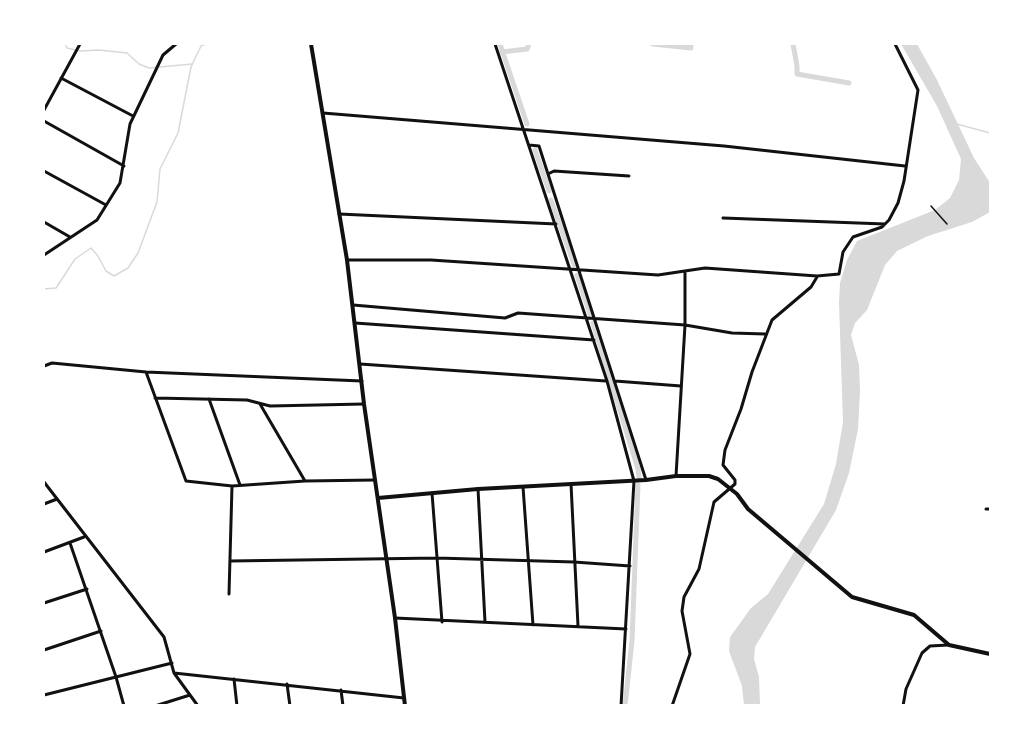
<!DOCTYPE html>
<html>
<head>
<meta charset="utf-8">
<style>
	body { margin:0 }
	#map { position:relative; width:1034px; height:749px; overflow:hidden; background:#fff; font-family:Mulish,sans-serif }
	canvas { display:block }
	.frame { position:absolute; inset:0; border:45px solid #fff; pointer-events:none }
</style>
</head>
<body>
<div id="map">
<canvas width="1034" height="749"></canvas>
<div class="frame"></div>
</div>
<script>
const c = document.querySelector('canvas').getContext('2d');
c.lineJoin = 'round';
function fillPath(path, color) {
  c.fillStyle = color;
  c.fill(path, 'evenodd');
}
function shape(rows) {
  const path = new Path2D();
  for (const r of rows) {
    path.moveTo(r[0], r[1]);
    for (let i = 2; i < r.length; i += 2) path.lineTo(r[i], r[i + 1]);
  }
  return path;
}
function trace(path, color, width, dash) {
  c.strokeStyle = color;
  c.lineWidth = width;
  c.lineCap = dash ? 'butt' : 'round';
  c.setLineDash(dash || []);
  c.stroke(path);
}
fillPath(shape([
	[901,44,917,44,937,80,974,158,990,183,990,212,972,222,928,236,897,251,885,265,867,310,855,323,851,335,859,365,860,391,858,429,849,473,836,510,755,647,754,659,759,677,760,705,744,705,742,686,729,651,730,637,751,608,768,594,824,504,836,464,843,422,839,303,840,283,847,260,857,241,935,210,950,198,959,180,961,159,937,106]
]), '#d9d9d9');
trace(shape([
	[65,44,67,48,80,51,99,50,127,53,139,64,149,68,192,64],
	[957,124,990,133],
	[44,289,56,288,75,259,91,248,98,256,106,271,114,276,128,268,138,253,157,202,160,169,178,133,191,67,201,46,206,44]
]), '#d9d9d9', 1.5);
trace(shape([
	[500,44,527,124],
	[653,44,691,48,691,44],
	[793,44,797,66,797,74,849,83],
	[502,52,527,49,529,44],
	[535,150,549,191],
	[551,200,575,267],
	[577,275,590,314],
	[593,323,638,469,639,477],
	[625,706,632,641,638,485]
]), '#d9d9d9', 5);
trace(shape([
	[931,206,947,224]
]), '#111', 1.5);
trace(shape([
	[495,44,607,381,634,481,621,706],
	[61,78,133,116],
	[44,110,80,44],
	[323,113,724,146,905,166],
	[44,121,124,166],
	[529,145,539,146,646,480],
	[44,171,106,205],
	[548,174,554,171,629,176],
	[339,214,556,224],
	[723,218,885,224],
	[44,222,70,237],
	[44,255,97,220,120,183,130,124,163,55,176,44],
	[348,260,431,260,658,275,705,268,817,276,839,274,843,252,853,237,882,227,889,220,898,203,904,181,918,90,895,44],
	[353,305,505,318,518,313,685,325,732,333,765,334],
	[355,323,594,340],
	[360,364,606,381],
	[44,366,52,363,146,372,362,381],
	[146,372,186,481,232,486,305,481,375,480],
	[615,381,681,386],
	[155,398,247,400,270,406,364,404],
	[209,399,240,485],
	[260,404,305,481],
	[676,476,685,325,685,271],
	[44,482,164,637,174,673,198,706],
	[571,484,578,626],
	[523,487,533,625],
	[478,489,485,622],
	[432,493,442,622],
	[44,504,57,499],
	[986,509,990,509],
	[70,543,116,677,124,706],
	[44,552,84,537],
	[230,561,437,558,574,562,630,566],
	[229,594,232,486],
	[44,603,87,589],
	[395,618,626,629],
	[44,650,101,631],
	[174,673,404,698],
	[234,679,237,706],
	[287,684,290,706],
	[341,690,343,706],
	[44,695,172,663],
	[155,706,190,695],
	[672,706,690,654,682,611,684,597,699,569,714,502,735,484,735,480,723,465,725,450,741,409,752,372,772,320,811,287,817,277],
	[903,706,906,689,922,653,930,646,948,645]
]), '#111', 3);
trace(shape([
	[311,44,347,260,364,404,395,618,405,706],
	[378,498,478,489,646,480,676,476,709,476,718,479,737,494,748,509,852,597,914,615,949,645,990,654]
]), '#111', 4);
</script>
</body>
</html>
